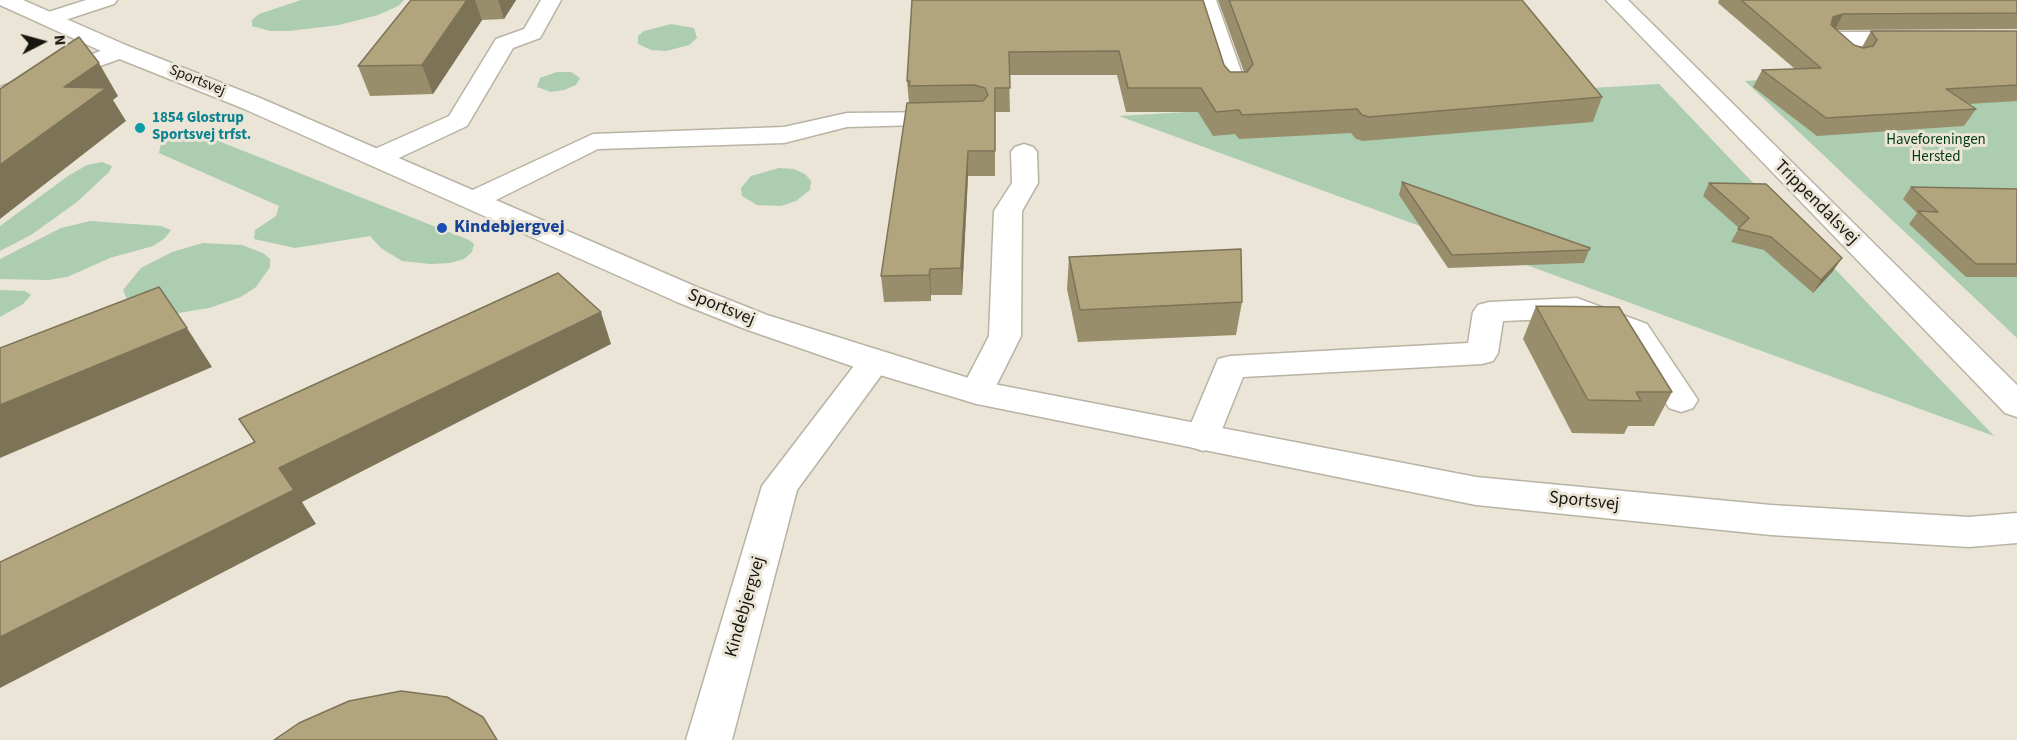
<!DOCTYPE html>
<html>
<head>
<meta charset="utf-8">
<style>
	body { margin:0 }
	#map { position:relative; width:2017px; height:740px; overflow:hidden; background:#eae5d6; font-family:"Source Sans 3",sans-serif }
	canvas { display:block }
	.north { position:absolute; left:12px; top:12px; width:60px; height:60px; -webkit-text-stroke:4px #eae5d6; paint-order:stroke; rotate:84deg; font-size:16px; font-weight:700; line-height:24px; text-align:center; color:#181611 }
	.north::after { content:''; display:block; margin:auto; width:21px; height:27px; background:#181611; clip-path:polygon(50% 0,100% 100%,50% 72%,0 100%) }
</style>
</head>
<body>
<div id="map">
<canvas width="2017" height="740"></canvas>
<div class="north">N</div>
</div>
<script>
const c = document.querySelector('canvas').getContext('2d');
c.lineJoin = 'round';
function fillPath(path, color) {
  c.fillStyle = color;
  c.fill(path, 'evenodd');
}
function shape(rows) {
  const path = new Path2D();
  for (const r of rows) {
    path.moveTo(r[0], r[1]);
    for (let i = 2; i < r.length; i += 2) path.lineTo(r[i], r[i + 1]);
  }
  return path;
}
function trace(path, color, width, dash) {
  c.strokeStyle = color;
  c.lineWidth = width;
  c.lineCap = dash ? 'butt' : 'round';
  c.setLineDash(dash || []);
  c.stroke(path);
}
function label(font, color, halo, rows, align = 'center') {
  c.font = font + ' "Source Sans 3",sans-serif';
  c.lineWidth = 6;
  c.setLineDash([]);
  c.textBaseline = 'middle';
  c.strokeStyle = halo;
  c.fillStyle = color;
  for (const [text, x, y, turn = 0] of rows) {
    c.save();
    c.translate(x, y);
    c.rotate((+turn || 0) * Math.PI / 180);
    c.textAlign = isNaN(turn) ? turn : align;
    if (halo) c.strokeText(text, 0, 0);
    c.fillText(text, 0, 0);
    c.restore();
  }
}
fillPath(shape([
	[301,0,404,0,398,6,378,15,339,25,289,31,270,31,252,26,252,20,259,14],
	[671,24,694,28,697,38,689,45,666,51,651,50,638,44,638,36,644,31],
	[2017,63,2017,338,1745,81],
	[557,72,571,72,580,78,576,85,564,90,551,92,537,87,540,78],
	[1659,84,1994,436,1119,116],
	[193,131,469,240,474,244,472,252,464,259,450,263,431,264,402,261,381,248,370,236,295,248,254,239,255,230,276,216,279,206,159,153,161,144,184,132],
	[102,162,112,166,109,172,77,202,31,235,0,251,0,226,68,176,87,165],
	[779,168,794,169,805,174,811,181,810,190,796,201,781,206,757,205,742,196,741,188,751,176],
	[90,221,161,226,171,230,165,238,153,246,110,258,67,277,48,280,0,279,0,259,61,228],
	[203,243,242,245,263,253,270,259,270,267,256,287,241,297,209,308,172,314,130,306,123,290,141,268,172,252],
	[0,290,25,291,31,295,23,304,0,317]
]), '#accdb0');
const minor = shape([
	[86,0,117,0,114,4,50,25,42,24,39,19,42,14,86,0],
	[541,0,561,0,540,38,513,48,467,126,386,164,377,166,368,164,364,158,368,152,449,116,496,39,524,29,541,0],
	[1196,0,1216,0,1247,88,1243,93,1227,93,1223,88,1196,0],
	[1835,32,1910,32,1918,34,1921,39,1918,44,1910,46,1857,46,1866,55,1863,60,1855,62,1847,60,1824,39,1827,34,1835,32],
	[120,44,128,46,131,51,128,56,0,102,0,87,120,44],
	[948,112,957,114,960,119,957,124,847,127,784,143,598,149,484,206,474,208,464,206,460,200,464,194,593,134,784,127,847,113,948,112],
	[1024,144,1033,147,1037,152,1038,183,1022,211,1021,336,989,400,977,404,965,400,960,392,989,336,994,211,1012,183,1011,152,1015,147,1024,144],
	[1577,298,1647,324,1698,400,1693,408,1681,412,1669,408,1625,338,1574,318,1503,321,1498,353,1493,361,1482,364,1243,377,1215,447,1203,451,1191,447,1185,438,1218,359,1230,356,1468,343,1473,312,1478,305,1489,302,1577,298],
	[875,351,887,354,891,362,797,490,732,740,686,740,762,486,863,354,875,351]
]);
const tertiary = shape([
	[0,0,23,0,128,46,260,98,699,288,767,315,978,381,1476,477,1771,505,1969,517,2017,513,2017,543,1969,547,1771,535,1476,505,977,404,863,370,745,329,677,302,242,108,112,56,0,5,0,0],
	[1606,0,1628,0,2017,385,2017,417,2005,413,1606,0]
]);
trace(minor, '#b8b3a4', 3);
trace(tertiary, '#b8b3a4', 3);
fillPath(minor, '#fff');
fillPath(tertiary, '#fff');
fillPath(shape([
	[411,0,516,0,504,19,482,20,433,94,370,96,358,66],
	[912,0,1224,65,1230,72,1244,72,1218,0,1522,0,1602,97,1593,122,1363,141,1356,139,1351,133,1239,139,1235,134,1213,136,1198,112,1126,112,1117,75,1009,75,1010,112,995,112,995,176,968,176,962,295,931,295,931,301,884,302,881,276,909,103,907,81],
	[1719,0,2017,0,2017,29,1837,30,1854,45,1862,47,1871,31,2017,31,2017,101,1968,104,1976,109,1964,126,1817,136,1753,87,1762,70,1795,69,1718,3],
	[1402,182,1589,250,1584,263,1448,268,1399,195],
	[1709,183,1833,271,1813,293,1764,250,1731,242,1739,228,1703,196],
	[1911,187,2017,189,2017,277,1966,277,1909,224,1917,213,1903,199],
	[1069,257,1242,302,1236,335,1078,342,1067,289],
	[1536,306,1672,392,1654,426,1628,426,1624,434,1572,433,1523,339]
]), '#998e6c');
fillPath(shape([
	[467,0,475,0,482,20,433,94,422,65],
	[498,0,516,0,504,19],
	[1843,14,1835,30,1825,33,1833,17],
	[99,63,118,96,113,100,126,121,0,219,0,165,64,87],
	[968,151,968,176,962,295,961,268],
	[1842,258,1833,271,1813,293,1821,280],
	[930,269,931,295,931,301,929,275],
	[601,312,611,344,302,502,316,524,0,688,0,637,279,468],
	[187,328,212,367,0,458,0,405]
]), '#7d7458');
const building = shape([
	[411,0,467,0,422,65,358,66,411,0],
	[912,0,1203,0,1224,65,1230,72,1247,72,1253,64,1229,0,1522,0,1602,97,1369,117,1362,115,1357,109,1242,115,1239,110,1216,112,1201,88,1128,88,1119,51,1009,52,1010,88,995,88,995,151,968,151,961,268,930,269,929,275,881,276,907,103,983,101,988,95,985,88,974,85,909,86,910,81,907,81,912,0],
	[1741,0,2017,0,2017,13,1843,14,1833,17,1831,25,1854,45,1863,48,1873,46,1877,40,1871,31,2017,31,2017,85,1946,89,1976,109,1826,118,1762,70,1821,68,1741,0],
	[79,37,99,63,64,87,106,88,0,165,0,89,79,37],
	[1402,182,1590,248,1589,250,1452,255,1402,182],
	[1709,183,1766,184,1842,258,1821,280,1771,237,1738,229,1749,218,1709,183],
	[1911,187,2017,189,2017,264,1976,264,1918,211,1938,212,1911,187],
	[1241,249,1242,302,1080,310,1069,257,1241,249],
	[558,273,601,312,279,468,294,490,0,637,0,562,255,442,239,419,558,273],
	[159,287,187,328,0,405,0,348,159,287],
	[1536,306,1619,307,1672,392,1636,392,1641,401,1588,400,1536,306],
	[401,691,447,697,483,717,497,740,274,740,299,723,349,701,401,691]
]);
fillPath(building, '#b2a57e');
trace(building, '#7d7458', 1.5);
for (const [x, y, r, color] of [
	[140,128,6,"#0f9aa8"],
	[442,228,6,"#1a4fb4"]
]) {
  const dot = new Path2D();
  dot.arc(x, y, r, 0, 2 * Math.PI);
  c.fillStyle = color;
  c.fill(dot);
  trace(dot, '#eae5d6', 2);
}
label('15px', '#181611', '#eae5d6', [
	["Sportsvej",197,81,22]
]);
label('bold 15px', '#0d838f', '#eae5d6', [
	["1854 Glostrup",152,119],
	["Sportsvej trfst.",152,136]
], 'left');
label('15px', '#013a13', '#eae5d6', [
	["Haveforeningen",1936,141],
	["Hersted",1936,158]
]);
label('18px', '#181611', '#eae5d6', [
	["Trippendalsvej",1816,203,45],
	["Sportsvej",721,308,22],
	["Sportsvej",1584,502,6],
	["Kindebjergvej",746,607,-74]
]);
label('bold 18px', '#164399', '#eae5d6', [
	["Kindebjergvej",454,228]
], 'left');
</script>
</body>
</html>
